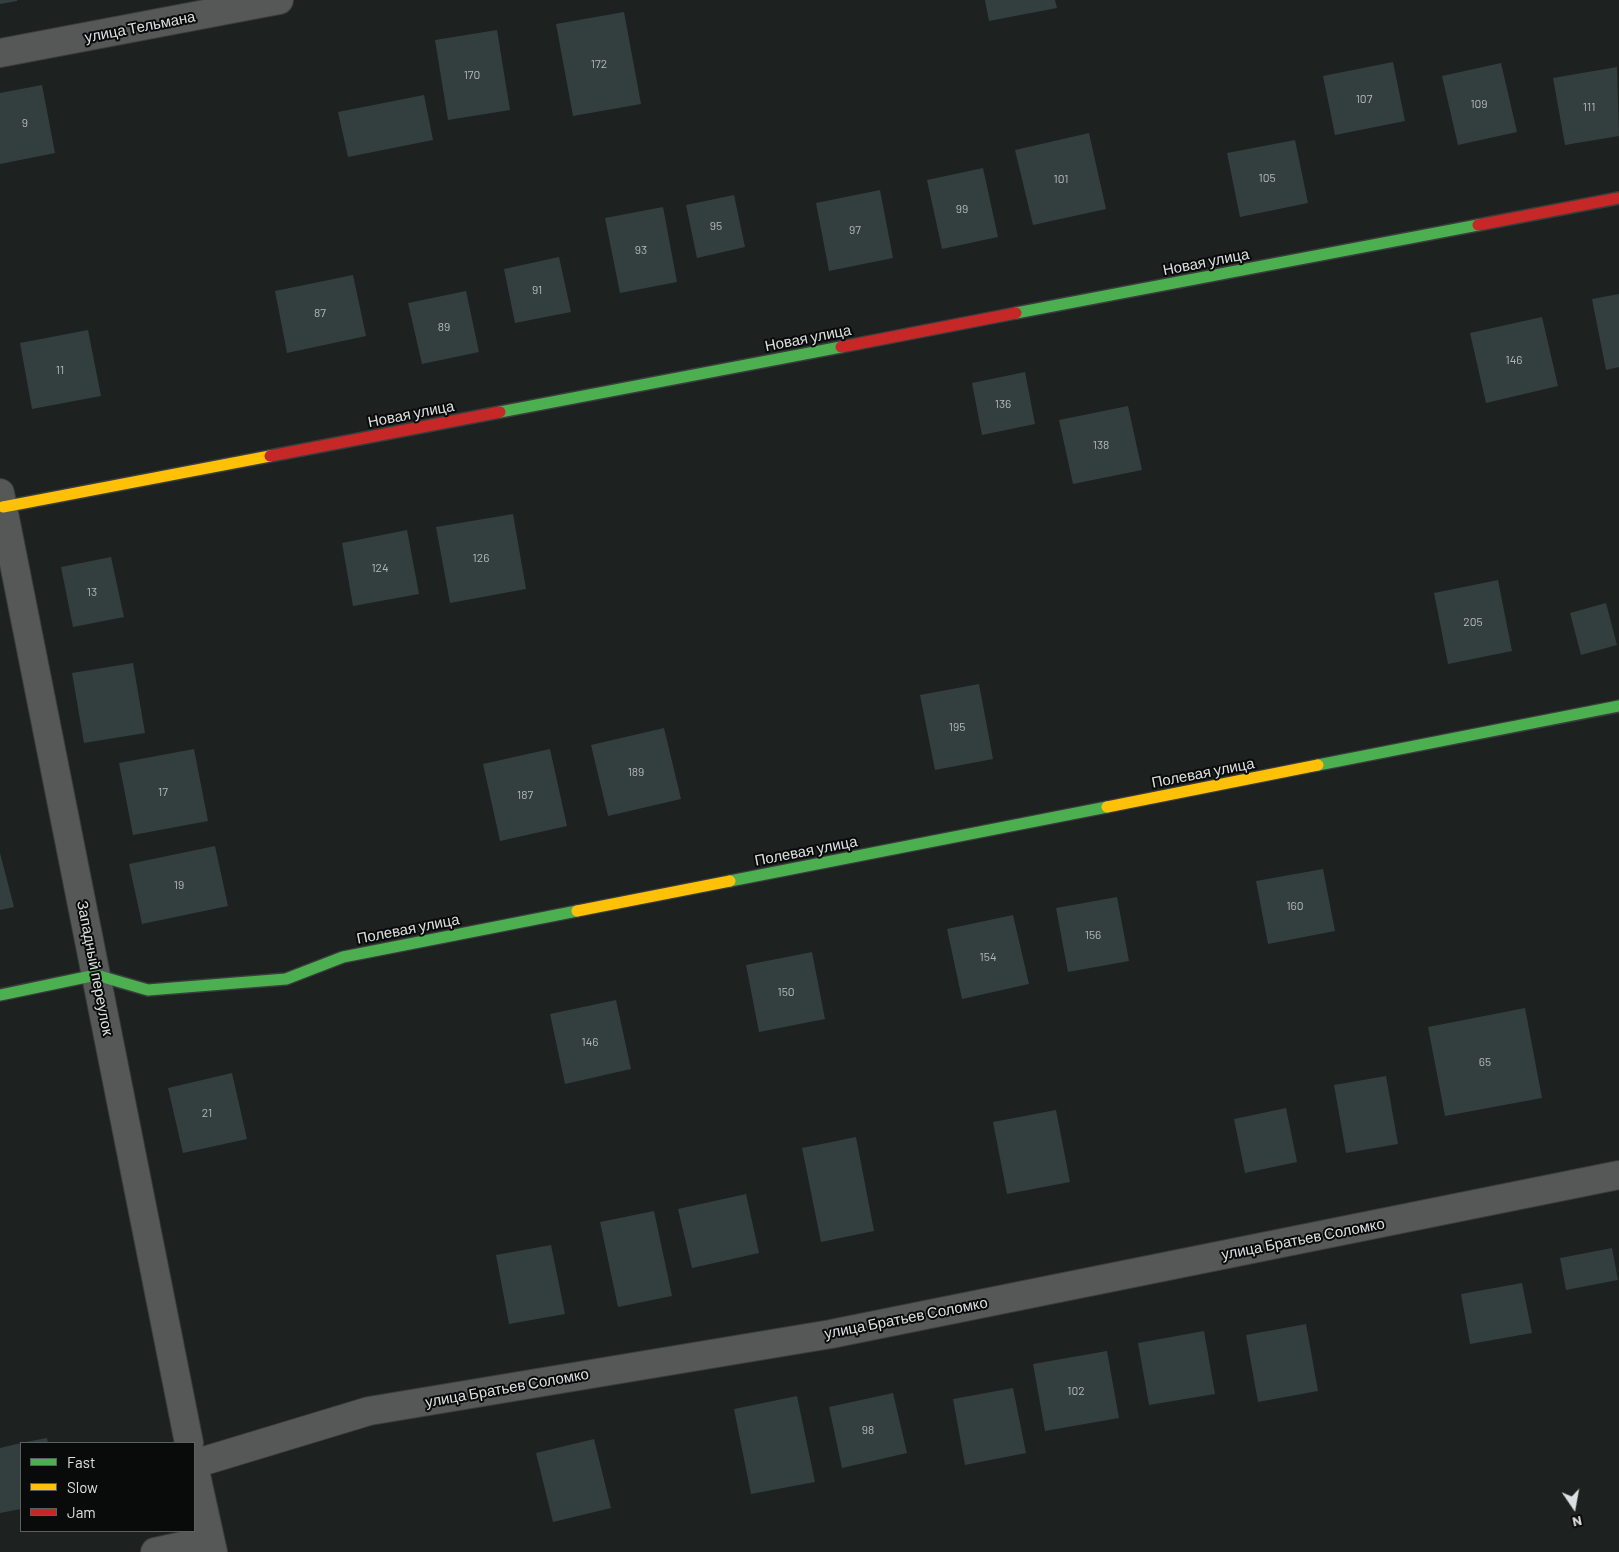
<!DOCTYPE html>
<html>
<head>
<meta charset="utf-8">
<style>
	body { margin:0 }
	#map { position:relative; width:1619px; height:1552px; overflow:hidden; background:#1d2120; font-family:Barlow,sans-serif }
	canvas { display:block }
	.legend { position:absolute; left:20px; top:1442px; width:175px; height:90px; box-sizing:border-box; background:#080b0a; border:1px solid #5d6060; margin:0; padding:6px 9px; list-style:none; font-size:15px; color:#dce0e0 }
	.legend li { display:flex; align-items:center; gap:10px; height:25px }
	.legend b { width:25px; border:1px solid #5d6060 }
	.north { position:absolute; left:1549px; top:1482px; width:50px; height:50px; -webkit-text-stroke:4px #080b0a; paint-order:stroke; rotate:168deg; font-size:14px; font-weight:700; line-height:20px; text-align:center; color:#dce0e0 }
	.north::after { content:''; display:block; margin:auto; width:18px; height:22px; background:#dce0e0; clip-path:polygon(50% 0,100% 100%,50% 72%,0 100%) }
</style>
</head>
<body>
<div id="map">
<canvas width="1619" height="1552"></canvas>
<ul class="legend">
<li><b style="height:6px;background:#4caf50"></b>Fast</li>
<li><b style="height:6px;background:#ffc107"></b>Slow</li>
<li><b style="height:6px;background:#c62828"></b>Jam</li>
</ul>
<div class="north">N</div>
</div>
<script>
const c = document.querySelector('canvas').getContext('2d');
c.lineJoin = 'round';
function fillPath(path, color) {
  c.fillStyle = color;
  c.fill(path, 'evenodd');
}
function shape(rows) {
  const path = new Path2D();
  for (const r of rows) {
    path.moveTo(r[0], r[1]);
    for (let i = 2; i < r.length; i += 2) path.lineTo(r[i], r[i + 1]);
  }
  return path;
}
function trace(path, color, width, dash) {
  c.strokeStyle = color;
  c.lineWidth = width;
  c.lineCap = dash ? 'butt' : 'round';
  c.setLineDash(dash || []);
  c.stroke(path);
}
function label(font, color, halo, rows, align = 'center') {
  c.font = font + ' Barlow,sans-serif';
  c.lineWidth = 4;
  c.setLineDash([]);
  c.textBaseline = 'middle';
  c.strokeStyle = halo;
  c.fillStyle = color;
  for (const [text, x, y, turn = 0] of rows) {
    c.save();
    c.translate(x, y);
    c.rotate((+turn || 0) * Math.PI / 180);
    c.textAlign = isNaN(turn) ? turn : align;
    if (halo) c.strokeText(text, 0, 0);
    c.fillText(text, 0, 0);
    c.restore();
  }
}
fillPath(shape([
	[0,0,17,0,17,1,0,4],
	[985,0,1055,0,1057,8,989,21],
	[624,12,641,104,573,116,556,24],
	[497,30,510,110,448,120,435,40],
	[1393,62,1405,121,1335,135,1323,76],
	[1501,63,1517,132,1458,145,1442,76],
	[1617,67,1619,136,1565,145,1553,78],
	[42,85,55,153,0,164,0,93],
	[424,95,433,140,348,157,338,112],
	[1089,133,1106,209,1033,225,1015,150],
	[1295,140,1308,203,1240,217,1227,153],
	[983,168,998,237,942,249,927,180],
	[880,190,893,258,829,271,816,203],
	[734,195,745,247,697,258,686,205],
	[663,207,677,282,620,293,605,218],
	[559,257,571,312,515,323,504,269],
	[353,275,366,336,287,353,275,291],
	[466,291,479,352,422,364,408,303],
	[1619,294,1619,367,1606,370,1592,299],
	[1542,317,1558,386,1486,403,1470,333],
	[88,330,101,396,32,409,20,343],
	[1025,372,1035,424,982,435,972,383],
	[1128,406,1142,470,1073,484,1059,420],
	[513,514,526,589,450,603,436,527],
	[407,530,419,594,353,606,342,543],
	[111,557,124,617,73,627,61,567],
	[1498,580,1512,651,1448,664,1434,593],
	[1606,603,1617,645,1581,655,1570,613],
	[133,663,145,733,84,743,72,673],
	[979,684,993,759,935,770,920,695],
	[664,728,681,799,608,816,591,745],
	[194,749,208,821,133,835,119,763],
	[550,749,567,826,500,841,483,764],
	[215,846,228,906,142,924,129,864],
	[0,853,14,907,0,910],
	[1323,869,1335,931,1268,944,1256,881],
	[1117,897,1129,961,1068,972,1056,908],
	[1013,915,1029,984,962,999,947,929],
	[812,952,825,1019,759,1032,746,965],
	[616,1000,631,1069,565,1084,550,1014],
	[1525,1008,1542,1098,1445,1116,1428,1027],
	[232,1073,247,1139,183,1153,168,1088],
	[1386,1076,1398,1144,1346,1153,1334,1085],
	[1286,1108,1297,1162,1245,1173,1234,1119],
	[1056,1110,1070,1182,1007,1194,993,1122],
	[856,1137,874,1231,821,1242,802,1148],
	[746,1194,759,1253,692,1268,678,1209],
	[654,1211,672,1296,618,1307,600,1222],
	[551,1245,565,1314,509,1324,496,1255],
	[1612,1248,1618,1280,1566,1290,1560,1258],
	[1522,1283,1532,1333,1470,1344,1461,1294],
	[1306,1324,1318,1391,1258,1402,1246,1335],
	[1204,1331,1215,1394,1149,1405,1138,1343],
	[1107,1351,1119,1418,1045,1431,1033,1364],
	[1013,1388,1026,1453,965,1465,953,1399],
	[893,1393,907,1453,842,1468,829,1407],
	[797,1396,815,1482,751,1494,734,1409],
	[47,1438,48,1443,26,1443,26,1442],
	[594,1439,611,1508,553,1522,536,1453],
	[21,1443,21,1509,0,1513,0,1448]
]), '#333f3e');
const street = shape([
	[0,53,279,0],
	[0,493,189,1443],
	[194,1464,369,1411,831,1334,1619,1175],
	[194,1466,213,1552],
	[155,1552,210,1540]
]);
const fast = shape([
	[1016,313,1478,225],
	[500,412,841,347],
	[1318,765,1619,706],
	[730,881,1107,807],
	[0,995,96,975,148,990,286,979,343,957,577,911]
]);
const slow = shape([
	[3,507,270,456],
	[1107,807,1318,765],
	[577,911,730,881]
]);
const jam = shape([
	[1478,225,1619,198],
	[841,347,1016,313],
	[270,456,500,412]
]);
trace(street, '#3a3d3d', 30);
trace(fast, '#3a3d3d', 14);
trace(slow, '#3a3d3d', 14);
trace(jam, '#3a3d3d', 14);
trace(street, '#565858', 28);
trace(fast, '#4caf50', 11);
trace(slow, '#ffc107', 11);
trace(jam, '#c62828', 11);
label('12px', '#b2b8b8', null, [
	["172",599,64],
	["170",472,75],
	["107",1364,99],
	["109",1479,104],
	["111",1589,107],
	["9",25,123],
	["105",1267,178],
	["101",1061,179],
	["99",962,209],
	["95",716,226],
	["97",855,230],
	["93",641,250],
	["91",537,290],
	["87",320,313],
	["89",444,327],
	["146",1514,360],
	["11",60,370],
	["136",1003,404],
	["138",1101,445],
	["126",481,558],
	["124",380,568],
	["13",92,592],
	["205",1473,622],
	["195",957,727],
	["189",636,772],
	["17",163,792],
	["187",525,795],
	["19",179,885],
	["160",1295,906],
	["156",1093,935],
	["154",988,957],
	["150",786,992],
	["146",590,1042],
	["65",1485,1062],
	["21",207,1113],
	["102",1076,1391],
	["98",868,1430]
]);
label('15px', '#dce0e0', '#080b0a', [
	["улица Тельмана",140,27,-11],
	["Новая улица",1206,262,-11],
	["Новая улица",808,338,-11],
	["Новая улица",411,414,-11],
	["Полевая улица",1203,773,-11],
	["Полевая улица",806,851,-11],
	["Полевая улица",408,929,-11],
	["Западный переулок",95,968,79],
	["улица Братьев Соломко",1303,1239,-11],
	["улица Братьев Соломко",906,1318,-11],
	["улица Братьев Соломко",507,1388,-10]
]);
</script>
</body>
</html>
